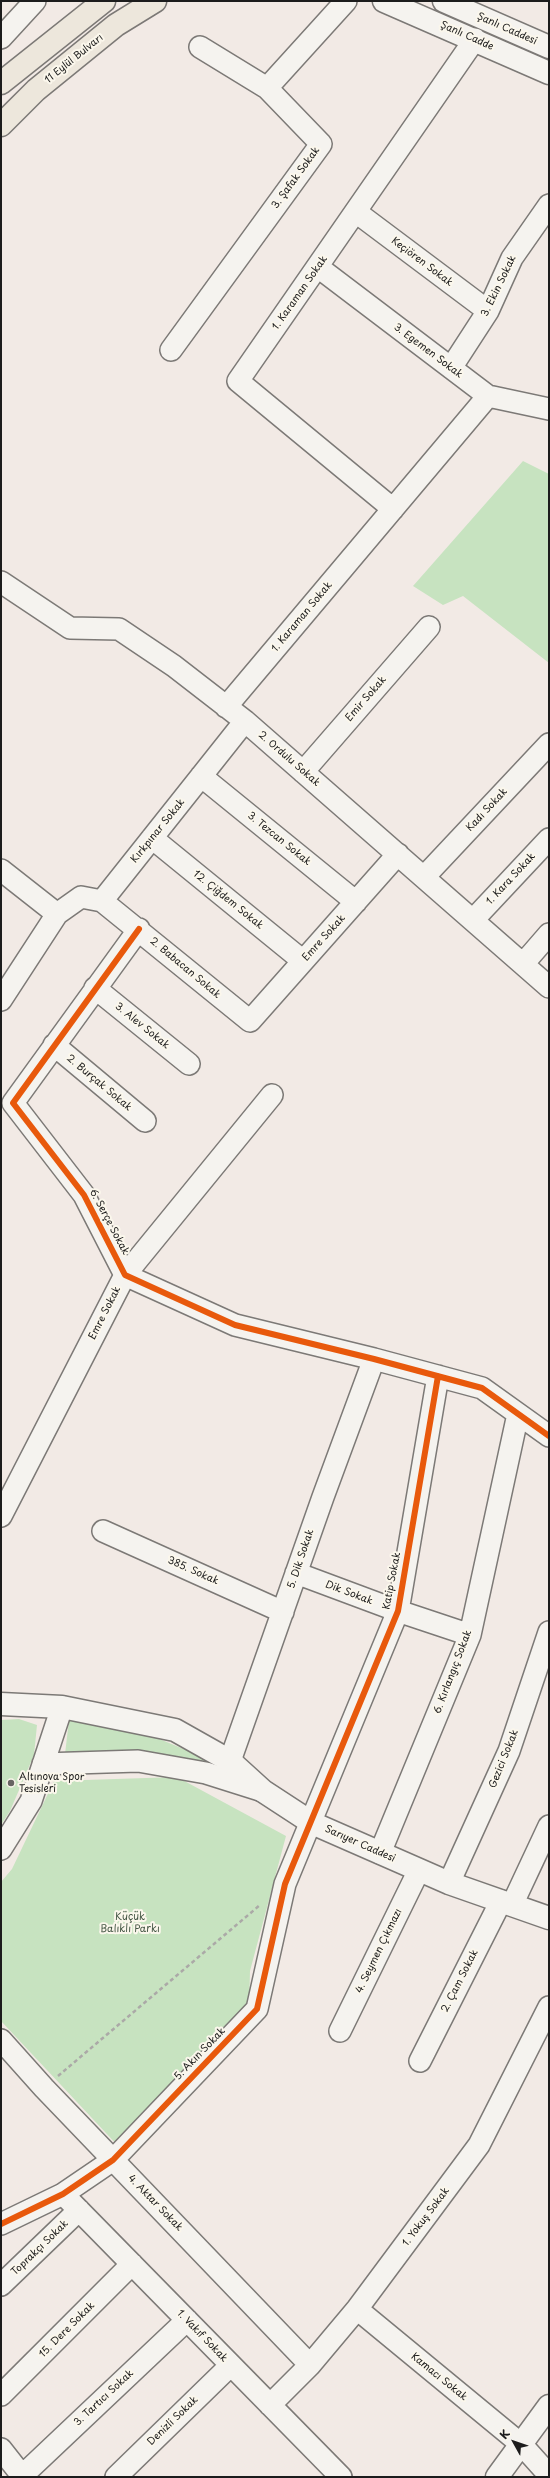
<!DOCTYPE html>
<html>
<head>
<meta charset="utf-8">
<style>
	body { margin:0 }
	#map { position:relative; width:550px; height:2478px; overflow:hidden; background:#f2eae5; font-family:"Playpen Sans",sans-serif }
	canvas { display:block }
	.frame { position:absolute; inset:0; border:2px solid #1c1c1c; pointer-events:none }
	.north { position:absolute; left:494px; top:2422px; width:40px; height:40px; -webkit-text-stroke:3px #fbf7ec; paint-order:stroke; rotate:310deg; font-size:11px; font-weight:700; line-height:16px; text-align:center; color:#1c1c1c }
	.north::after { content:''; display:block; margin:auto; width:14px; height:18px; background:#1c1c1c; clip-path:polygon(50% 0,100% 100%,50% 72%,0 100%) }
</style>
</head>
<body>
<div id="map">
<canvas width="550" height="2478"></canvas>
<div class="frame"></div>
<div class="north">K</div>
</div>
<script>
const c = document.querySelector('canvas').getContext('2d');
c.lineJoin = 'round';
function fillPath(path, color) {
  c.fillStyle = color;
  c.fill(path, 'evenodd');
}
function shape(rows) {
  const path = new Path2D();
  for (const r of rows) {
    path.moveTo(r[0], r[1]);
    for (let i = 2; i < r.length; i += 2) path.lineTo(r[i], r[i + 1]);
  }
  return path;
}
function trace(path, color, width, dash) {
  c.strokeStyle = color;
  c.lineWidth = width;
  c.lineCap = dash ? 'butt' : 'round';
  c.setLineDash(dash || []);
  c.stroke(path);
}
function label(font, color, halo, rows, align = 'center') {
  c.font = font + ' "Playpen Sans",sans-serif';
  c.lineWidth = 4;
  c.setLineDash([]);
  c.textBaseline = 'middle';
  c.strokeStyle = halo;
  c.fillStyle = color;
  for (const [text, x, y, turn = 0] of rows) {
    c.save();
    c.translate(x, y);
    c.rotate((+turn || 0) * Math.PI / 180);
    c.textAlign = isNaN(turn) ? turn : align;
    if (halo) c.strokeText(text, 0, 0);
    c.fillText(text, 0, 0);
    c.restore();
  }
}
fillPath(shape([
	[523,461,549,474,549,663,463,596,443,605,413,586],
	[19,1719,37,1725,34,1755,10,1811,1,1825,1,1720],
	[69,1720,157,1738,215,1762,214,1768,65,1754],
	[177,1777,286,1836,250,1971,249,2008,120,2148,1,2021,1,1882,12,1869,54,1781]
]), '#c7e3c0');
const minor = shape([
	[1,38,35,1],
	[200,47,267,88],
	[356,212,488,311],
	[318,267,488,396,549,409],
	[171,350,321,144,267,88,346,1],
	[451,368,488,311,512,258,549,205],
	[393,509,238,381,475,39],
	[1,582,70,628,119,629,174,666,245,721,549,987],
	[226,707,488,396],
	[303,772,429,627],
	[201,776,356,902],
	[152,838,303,961],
	[1,870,57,914],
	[425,876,549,744],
	[102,901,250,1021,398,854],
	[473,920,549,839],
	[139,929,13,1103,84,1195,125,1275,235,1325,374,1359,482,1388,549,1436],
	[523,964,549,934],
	[95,988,189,1064],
	[1,1000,57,914,81,897,102,901,245,721],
	[54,1045,145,1121],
	[1,1516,125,1275,272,1095],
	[103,1531,283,1612],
	[296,1573,398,1611,470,1635],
	[230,1761,323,1497,374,1359],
	[43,1764,138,1761,206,1773,263,1791],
	[1,1849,31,1801,62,1707],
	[380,1853,470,1635,518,1414],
	[449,1883,509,1751,549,1632],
	[512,1905,549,1826],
	[340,2031,419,1870],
	[1,2040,44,2088,310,2365],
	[420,2061,501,1901],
	[63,2194,341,2477],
	[1,2224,63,2194,113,2160,257,2009,285,1884,398,1611,438,1376],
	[1,2285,79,2210],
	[357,2309,522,2445,549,2475],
	[1,2395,132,2264],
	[270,2405,310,2365,357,2309,479,2145,549,2007],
	[1,2449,23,2477],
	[22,2476,187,2320],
	[116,2477,231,2365]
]);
const tertiary = shape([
	[1,1704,62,1707,175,1730,230,1761,263,1791,312,1823,449,1883,549,1918]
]);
const secondary = shape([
	[384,1,549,73],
	[444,1,549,47],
	[497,2477,549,2406]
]);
const primary = shape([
	[1,83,104,1],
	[1,125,36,90,116,25,155,1]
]);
trace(minor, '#7c7976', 24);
trace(tertiary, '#7c7976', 25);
trace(secondary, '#7c7976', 25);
trace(primary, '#7c7976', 25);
trace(shape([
	[58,2076,260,1905]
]), '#aba9a7', 2.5, [4, 3]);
trace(minor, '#f5f3ef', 21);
trace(tertiary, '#f5f3ef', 22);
trace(secondary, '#f5f3ef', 22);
trace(primary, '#ede7dc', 22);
trace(shape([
	[139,929,13,1103,84,1195,125,1275,235,1325,374,1359,482,1388,549,1436],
	[1,2224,63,2194,113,2160,257,2009,285,1884,398,1611,438,1376]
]), '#e8590c', 6);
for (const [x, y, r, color] of [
	[11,1783,4,"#676462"]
]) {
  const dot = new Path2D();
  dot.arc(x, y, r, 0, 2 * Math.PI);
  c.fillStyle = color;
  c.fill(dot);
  trace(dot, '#fbf7ec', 1.5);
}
label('10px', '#1c1c1c', '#fbf7ec', [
	["Şanlı Caddesi",507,29,24],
	["Şanlı Cadde",467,36,24],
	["11 Eylül Bulvarı",74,59,-39],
	["3. Şafak Sokak",296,178,-54],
	["Keçiören Sokak",422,262,37],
	["3. Ekin Sokak",499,286,-64],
	["1. Karaman Sokak",300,293,-55],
	["3. Egemen Sokak",428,351,37],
	["1. Karaman Sokak",302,617,-50],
	["Emir Sokak",366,699,-49],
	["2. Ordulu Sokak",289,759,41],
	["Kadı Sokak",487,810,-47],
	["Kırkpınar Sokak",158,831,-51],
	["3. Tezcan Sokak",279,839,39],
	["1. Kara Sokak",511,879,-47],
	["12. Çiğdem Sokak",228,900,39],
	["Emre Sokak",324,938,-48],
	["2. Babacan Sokak",185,968,40],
	["3. Alev Sokak",142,1026,39],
	["2. Burçak Sokak",99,1083,40],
	["6. Serçe Sokak",109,1222,62],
	["Emre Sokak",105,1313,-63],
	["5. Dik Sokak",301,1559,-71],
	["385. Sokak",193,1571,24],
	["Katip Sokak",392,1581,-79],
	["Dik Sokak",349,1593,21],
	["6. Kırlangıç Sokak",453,1672,-69],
	["Gezici Sokak",504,1759,-68],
	["Sarıyer Caddesi",360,1844,24],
	["4. Seymen Çıkmazı",379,1951,-64],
	["2. Çam Sokak",460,1981,-63],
	["5. Akın Sokak",200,2054,-46],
	["4. Aktar Sokak",155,2203,46],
	["1. Yokuş Sokak",426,2217,-53],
	["Toprakçı Sokak",40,2248,-44],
	["15. Dere Sokak",67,2330,-45],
	["1. Vakıf Sokak",202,2336,46],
	["Kamacı Sokak",439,2377,39],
	["3. Tartıcı Sokak",104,2398,-43],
	["Denizli Sokak",173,2421,-44]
]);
label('10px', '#1c1c1c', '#fbf7ec', [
	["Altınova Spor",19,1777],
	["Tesisleri",19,1789]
], 'left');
label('10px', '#445644', '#fbf7ec', [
	["Küçük",130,1917],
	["Balıklı Parkı",130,1929]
]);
</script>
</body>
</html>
